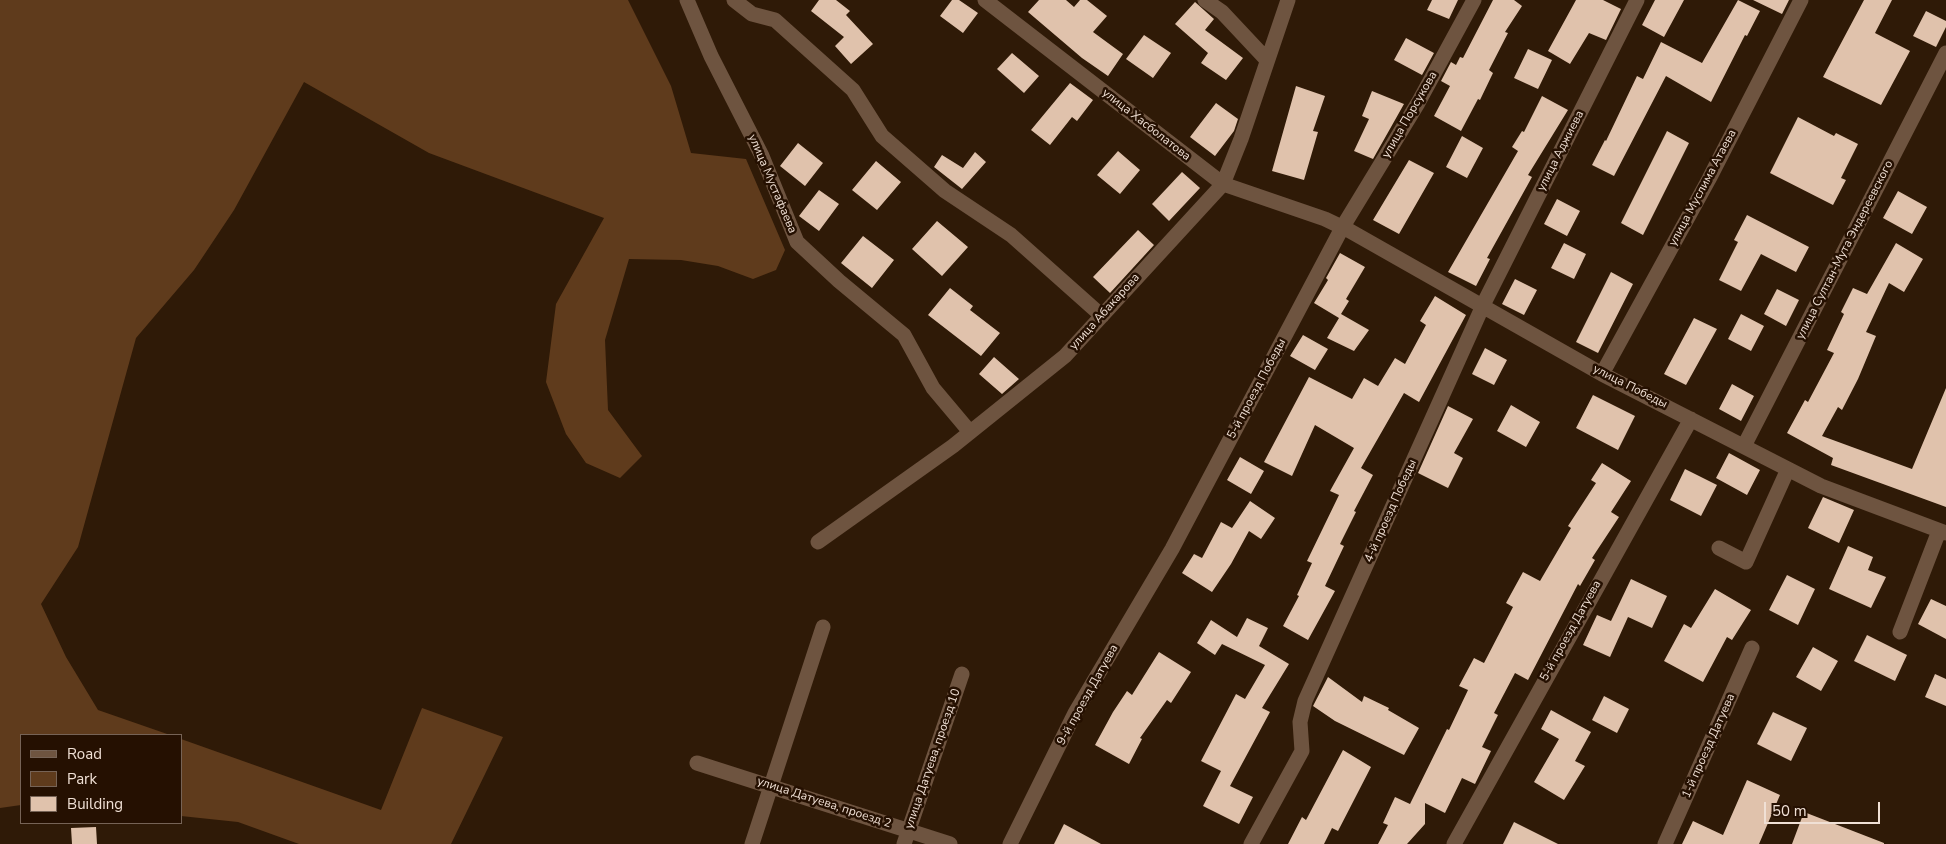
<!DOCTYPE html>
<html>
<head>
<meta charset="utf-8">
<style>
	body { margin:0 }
	#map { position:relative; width:1946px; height:844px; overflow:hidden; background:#2f1a07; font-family:"Nunito Sans",sans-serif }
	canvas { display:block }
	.legend { position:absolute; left:20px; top:734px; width:162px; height:90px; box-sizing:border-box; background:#251001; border:1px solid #766356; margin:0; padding:6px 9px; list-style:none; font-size:15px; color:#f0e0d5 }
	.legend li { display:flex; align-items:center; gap:10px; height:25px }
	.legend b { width:25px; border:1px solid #766356 }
	.scale { position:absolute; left:1764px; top:802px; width:116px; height:22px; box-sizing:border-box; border:2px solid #f0e0d5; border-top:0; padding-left:6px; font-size:15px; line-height:18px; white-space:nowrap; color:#f0e0d5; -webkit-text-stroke:4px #251001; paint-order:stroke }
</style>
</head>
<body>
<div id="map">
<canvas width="1946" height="844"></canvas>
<ul class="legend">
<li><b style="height:6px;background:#6e5440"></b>Road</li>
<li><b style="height:14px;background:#5f3b1c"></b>Park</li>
<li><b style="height:14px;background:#e0c2ac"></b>Building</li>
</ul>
<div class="scale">50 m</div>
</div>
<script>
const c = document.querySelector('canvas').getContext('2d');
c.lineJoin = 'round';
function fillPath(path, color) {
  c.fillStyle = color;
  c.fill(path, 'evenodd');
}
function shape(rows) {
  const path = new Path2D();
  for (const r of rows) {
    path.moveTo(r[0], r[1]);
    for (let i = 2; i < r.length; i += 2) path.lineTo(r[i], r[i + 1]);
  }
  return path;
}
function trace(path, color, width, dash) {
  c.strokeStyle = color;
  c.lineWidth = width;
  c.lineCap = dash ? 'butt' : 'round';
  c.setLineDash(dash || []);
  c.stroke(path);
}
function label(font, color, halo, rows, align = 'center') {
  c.font = font + ' "Nunito Sans",sans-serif';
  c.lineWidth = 5;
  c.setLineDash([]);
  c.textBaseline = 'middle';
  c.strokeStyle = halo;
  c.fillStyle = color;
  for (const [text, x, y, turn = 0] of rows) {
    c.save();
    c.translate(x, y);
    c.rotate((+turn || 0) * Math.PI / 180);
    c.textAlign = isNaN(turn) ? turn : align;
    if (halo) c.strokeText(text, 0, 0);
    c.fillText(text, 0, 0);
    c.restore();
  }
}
fillPath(shape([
	[0,0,628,0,671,86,691,153,746,159,785,250,776,270,753,279,718,266,681,260,629,259,605,340,608,410,642,456,620,478,586,463,566,434,546,382,556,304,604,218,429,153,304,82,234,210,194,270,136,338,78,547,41,604,66,657,98,710,170,735,21,735,21,805,0,808],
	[422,708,503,737,451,844,299,844,238,822,181,816,181,739,381,810]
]), '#5f3b1c');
fillPath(shape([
	[819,0,836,0,850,11,846,15,873,44,851,64,835,46,844,37,811,11],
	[952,0,959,0,978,13,963,33,940,16],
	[1039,0,1066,0,1074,7,1080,0,1087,0,1107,16,1093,32,1123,54,1108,76,1082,58,1028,12],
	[1432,0,1458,0,1449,19,1427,10],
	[1493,0,1514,0,1522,6,1505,32,1508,33,1489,70,1493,73,1480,100,1478,99,1461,131,1434,116,1450,86,1441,81,1451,62,1456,65,1460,57,1463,58],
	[1576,0,1603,0,1621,9,1606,40,1589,33,1570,64,1548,51],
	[1655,0,1684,0,1664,37,1642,25],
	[1738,0,1760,11,1747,36,1745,35,1711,102,1666,76,1614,176,1592,165,1605,140,1606,141,1637,76,1643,79,1661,42,1702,63],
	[1753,0,1789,0,1782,14],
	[1864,0,1892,0,1875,33,1910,51,1881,105,1823,77],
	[1195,2,1214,19,1205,30,1243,58,1226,80,1201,63,1208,53,1175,24],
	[1926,11,1946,21,1946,27,1936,47,1913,36],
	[1144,35,1171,53,1153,78,1126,59],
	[1406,38,1434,53,1422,75,1394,60],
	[1528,49,1552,60,1538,89,1514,78],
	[1012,53,1039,76,1024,93,997,69],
	[1070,83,1093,100,1077,121,1072,117,1050,145,1031,130],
	[1296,86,1325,96,1313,131,1318,132,1304,180,1272,171],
	[1372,91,1404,104,1373,159,1354,151,1369,119,1362,116],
	[1542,96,1568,110,1528,175,1532,177,1487,258,1490,259,1476,286,1448,272,1518,151,1512,147,1522,131,1524,132],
	[1216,103,1238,119,1234,131,1215,156,1190,137],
	[1798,117,1834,136,1836,133,1858,144,1841,178,1846,180,1833,205,1770,173],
	[1667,131,1689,143,1643,235,1621,223],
	[1462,136,1483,148,1467,178,1446,167],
	[798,143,823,163,805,186,780,166],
	[1118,151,1140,170,1120,194,1097,175],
	[975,152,986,162,962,189,934,167,942,155,963,168],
	[1409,160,1434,173,1399,234,1373,220],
	[876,161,901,182,877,210,852,190],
	[1182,172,1200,188,1169,221,1152,204],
	[819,190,839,204,819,231,799,216],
	[1898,191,1927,207,1912,234,1883,218],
	[1557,199,1580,211,1567,236,1544,224],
	[1747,215,1809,247,1796,272,1761,254,1741,291,1719,280,1738,242,1734,240],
	[937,221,968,247,942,276,912,249],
	[1138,230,1154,245,1110,293,1093,277],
	[863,236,894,260,872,288,841,263],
	[1564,243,1586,254,1574,279,1551,268],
	[1896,243,1923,259,1904,292,1889,283,1866,332,1876,336,1858,379,1842,410,1838,407,1822,436,1912,469,1946,388,1946,507,1831,465,1833,458,1787,433,1805,400,1808,402,1834,353,1827,350,1844,314,1841,312,1853,288,1867,294],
	[1340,253,1365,267,1346,299,1349,301,1341,314,1369,330,1354,351,1327,338,1339,318,1314,303,1328,280,1326,278],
	[1611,272,1633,284,1598,353,1576,342],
	[1515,279,1537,290,1524,315,1502,304],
	[950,288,973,306,970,310,1000,333,981,356,928,315],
	[1777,289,1799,300,1786,326,1764,314],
	[1435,296,1466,315,1419,402,1404,393,1361,468,1373,475,1354,511,1356,512,1340,544,1344,546,1325,586,1335,591,1308,640,1283,626,1299,596,1297,595,1312,563,1307,561,1339,495,1330,491,1354,448,1315,425,1292,476,1264,462,1309,377,1352,399,1364,378,1378,386,1395,358,1405,364,1426,325,1420,321],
	[1741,314,1764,326,1751,351,1728,339],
	[1694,318,1717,329,1686,385,1664,374],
	[1303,335,1328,349,1315,370,1290,356],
	[1485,348,1507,360,1494,385,1472,374],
	[994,357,1019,379,1002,394,979,374],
	[1732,384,1754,396,1741,421,1719,409],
	[1593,395,1635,416,1618,450,1576,428],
	[1511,405,1540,422,1526,447,1497,431],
	[1448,406,1473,419,1454,453,1463,458,1448,488,1418,473],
	[1729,453,1760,470,1747,495,1716,478],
	[1240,457,1264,471,1251,494,1227,480],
	[1602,463,1631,481,1611,512,1619,517,1592,558,1595,560,1580,586,1578,584,1528,680,1515,673,1494,713,1498,715,1482,747,1491,751,1475,784,1462,778,1445,813,1425,803,1425,824,1407,844,1378,844,1388,825,1383,823,1395,797,1410,804,1447,729,1449,730,1468,690,1459,686,1474,658,1484,663,1513,607,1506,603,1523,572,1540,581,1571,528,1568,526,1596,483,1591,480],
	[1685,469,1717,485,1701,516,1670,500],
	[1823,497,1854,510,1839,543,1808,528],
	[1250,501,1275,518,1261,539,1249,531,1231,564,1212,592,1182,573,1194,554,1202,558,1221,522,1232,528],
	[1848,546,1873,557,1868,570,1886,577,1871,608,1829,589],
	[1787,575,1815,589,1798,625,1769,610],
	[1631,579,1667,596,1652,628,1628,617,1610,657,1583,645,1597,615,1611,621],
	[1715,589,1751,610,1732,640,1727,637,1703,682,1664,661,1684,624,1691,628],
	[1931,599,1946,606,1946,639,1918,624],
	[1247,618,1268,628,1259,646,1289,664,1262,708,1270,712,1230,786,1253,797,1239,824,1203,806,1221,771,1201,761,1236,694,1245,699,1265,665,1222,644,1215,655,1197,643,1211,620,1237,637],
	[1867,635,1907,655,1895,681,1854,661],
	[1813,647,1838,661,1821,691,1796,677],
	[1159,652,1191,672,1171,703,1167,700,1140,738,1142,739,1129,764,1095,745,1113,712,1127,691,1132,695],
	[1935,674,1946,679,1946,706,1925,697],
	[1328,677,1362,702,1364,696,1389,708,1388,710,1419,728,1404,755,1335,721,1313,706],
	[1604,696,1629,709,1617,733,1592,720],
	[1551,710,1591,732,1575,761,1585,766,1564,800,1534,782,1559,739,1541,729],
	[1773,712,1807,728,1791,761,1757,744],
	[1343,750,1371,767,1338,831,1332,828,1324,844,1288,844,1302,817,1306,820],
	[1747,780,1780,795,1759,844,1682,844,1693,821,1723,835],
	[1804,812,1884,843,1884,844,1792,844],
	[1514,822,1558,844,1503,844],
	[1064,824,1101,844,1054,844],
	[96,827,97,844,72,844,71,828]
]), '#e0c2ac');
trace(shape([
	[687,0,711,56,762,156,797,242,839,281,904,335,933,388,970,432],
	[734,0,752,14,775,20,853,90,882,136,945,191,1011,235,1102,316],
	[985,0,1223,184,1325,219,1350,231,1602,374,1821,486,1946,533],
	[1205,0,1222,12,1267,60],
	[1602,374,1709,179,1801,0],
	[1744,446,1946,53],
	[818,542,953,446,1065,356,1223,184,1241,139,1288,0],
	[1719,548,1746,562,1788,469],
	[1900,632,1939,531],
	[697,763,950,844],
	[752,844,823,627],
	[904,844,962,674],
	[1010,844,1075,713,1172,549,1342,228,1418,103,1474,0],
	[1251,844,1302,751,1300,722,1305,701,1485,301,1637,0],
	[1454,844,1691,419],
	[1665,844,1752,648]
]), '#6e5440', 15);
label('12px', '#f0e0d5', '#251001', [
	["улица Порсукова",1410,115,-60],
	["улица Хасболатова",1146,125,38],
	["улица Аджиева",1561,151,-63],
	["улица Мустафаева",772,184,67],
	["улица Муслима Атаева",1703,188,-62],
	["улица Султан-Мута Эндереевского",1845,250,-63],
	["улица Абакарова",1105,312,-48],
	["улица Победы",1630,387,27],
	["5-й проезд Победы",1257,389,-62],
	["4-й проезд Победы",1391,511,-66],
	["5-й проезд Датуева",1571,631,-61],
	["9-й проезд Датуева",1088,695,-61],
	["1-й проезд Датуева",1709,746,-66],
	["улица Датуева, проезд 10",933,759,-71],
	["улица Датуева, проезд 2",824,803,18]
]);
</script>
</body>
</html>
